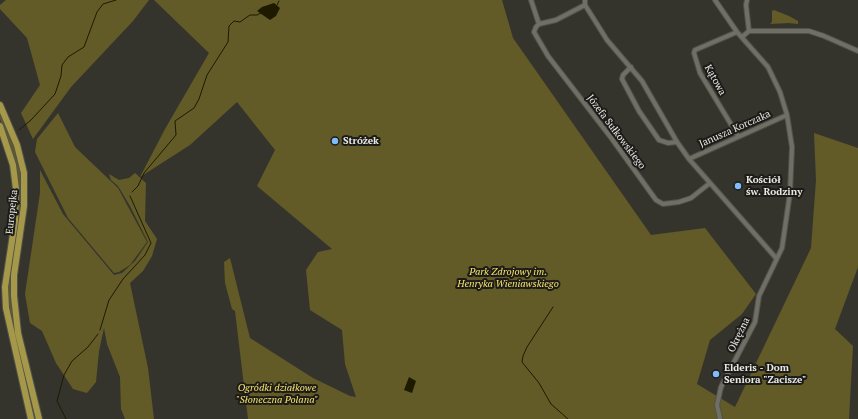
<!DOCTYPE html>
<html>
<head>
<meta charset="utf-8">
<style>
	body { margin:0 }
	canvas { display:block; background:#35342c }
</style>
</head>
<body>
<canvas width="858" height="419"></canvas>
<script>
const c = document.querySelector('canvas').getContext('2d');
c.lineJoin = 'round';
function fillPath(path, color) {
  c.fillStyle = color;
  c.fill(path, 'evenodd');
}
function shape(rows) {
  const path = new Path2D();
  for (const r of rows) {
    path.moveTo(r[0], r[1]);
    for (let i = 2; i < r.length; i += 2) path.lineTo(r[i], r[i + 1]);
  }
  return path;
}
function trace(path, color, width, dash) {
  c.strokeStyle = color;
  c.lineWidth = width;
  c.lineCap = dash ? 'butt' : 'round';
  c.setLineDash(dash || []);
  c.stroke(path);
}
function label(font, color, halo, rows, align = 'center') {
  c.font = font + ' "PT Serif",serif';
  c.lineWidth = 4;
  c.setLineDash([]);
  c.textBaseline = 'middle';
  c.strokeStyle = halo;
  c.fillStyle = color;
  for (const [text, x, y, turn = 0] of rows) {
    c.save();
    c.translate(x, y);
    c.rotate((+turn || 0) * Math.PI / 180);
    c.textAlign = isNaN(turn) ? turn : align;
    if (halo) c.strokeText(text, 0, 0);
    c.fillText(text, 0, 0);
    c.restore();
  }
}
fillPath(shape([
	[6,0,149,0,133,21,71,87,33,139,21,113,40,85,27,38,0,9,0,5],
	[154,0,502,0,513,38,651,235,705,228,756,294,742,314,710,340,697,384,735,407,811,248,816,180,814,133,858,148,858,267,835,329,853,346,849,419,248,419,235,311,232,309,225,283,224,262,230,258,250,338,313,378,350,396,356,397,345,364,342,330,310,310,306,270,318,252,332,249,257,186,275,150,237,102,190,145,140,177,165,129,209,53],
	[774,10,789,16,798,21,798,24,789,23,770,24,772,22,772,11],
	[0,110,15,147,21,172,23,195,12,303,15,331,36,419,34,419,9,315,8,289,17,219,14,159,0,119],
	[58,113,75,147,118,188,147,242,130,265,119,272,114,273,68,218,35,152,37,139],
	[40,170,63,214,114,275,122,273,135,261,148,242,130,206,118,186,111,180,109,174,119,180,129,178,135,173,146,183,145,221,157,239,152,256,143,271,130,283,148,368,154,419,125,419,121,409,120,377,107,344,104,328,99,351,96,382,87,393,73,389,56,363,42,331,30,323,25,294,40,193]
]), '#625a27');
fillPath(shape([
	[274,3,280,8,276,16,270,20,257,11,262,7],
	[409,377,416,381,412,393,404,390]
]), '#1e1a00');
trace(shape([
	[277,5,279,1],
	[19,130,31,120,55,94,61,76,62,65,68,57,84,47,97,12,103,4,116,0],
	[132,192,138,186,144,173,176,135,175,121,194,108,199,99,207,75,228,42,229,26,234,21,240,22,250,15,257,15,261,13],
	[553,307,527,347,523,356,522,362,539,383,551,404,568,419],
	[100,330,109,300,123,279,145,255,151,243,130,196],
	[66,419,57,401,64,375,72,361,88,347,98,334]
]), '#1e1a00', 1);
const minor = shape([
	[531,0,539,24,536,27,534,32,548,56,612,139,656,200,663,204,679,202,691,198,710,183],
	[585,0,585,5,597,24,607,40,642,81,677,142,689,159,776,258],
	[715,0,737,32,768,67,780,92,787,115,792,147,790,193,782,248,759,296,755,322,721,387,717,405,720,419],
	[747,0,746,5,749,31],
	[539,24,556,20,585,5],
	[737,32,695,50,694,53,700,73,738,136],
	[742,37,749,31,809,31,824,36,858,51],
	[631,67,623,75,622,79,639,111,659,140,668,143,677,142],
	[689,159,787,115]
]);
const primary = shape([
	[0,105,17,145,24,173,24,206,14,275,14,296,18,333,39,419],
	[0,126,13,165,16,189,15,221,5,287,6,308,31,419]
]);
trace(minor, '#52524b', 6);
trace(primary, '#52524b', 8);
trace(minor, '#706f66', 4);
trace(primary, '#a59949', 6);
for (const [x, y, r, color] of [
	[335,141,4,"#81bcfa"],
	[738,186,4,"#81bcfa"],
	[716,374,4,"#81bcfa"]
]) {
  const dot = new Path2D();
  dot.arc(x, y, r, 0, 2 * Math.PI);
  c.fillStyle = color;
  c.fill(dot);
  trace(dot, '#1c1b18', 1.5);
}
label('10px', '#eaeae5', '#1c1b18', [
	["Kątowa",715,80,61],
	["Janusza Korczaka",735,129,-24],
	["Józefa Sułkowskiego",616,132,53],
	["Europejka",12,212,-84],
	["Okrężna",739,335,-64]
]);
label('bold 10px', '#eaeae5', '#1c1b18', [
	["Stróżek",343,141],
	["Kościół",746,180],
	["św. Rodziny",746,192],
	["Elderis - Dom",724,368],
	["Seniora \"Zacisze\"",724,380]
], 'left');
label('italic 10px', '#f8e56b', '#1c1b18', [
	["Park Zdrojowy im.",508,272],
	["Henryka Wieniawskiego",508,284],
	["Ogródki działkowe",277,388],
	["\"Słoneczna Polana\"",277,400]
]);
</script>
</body>
</html>
